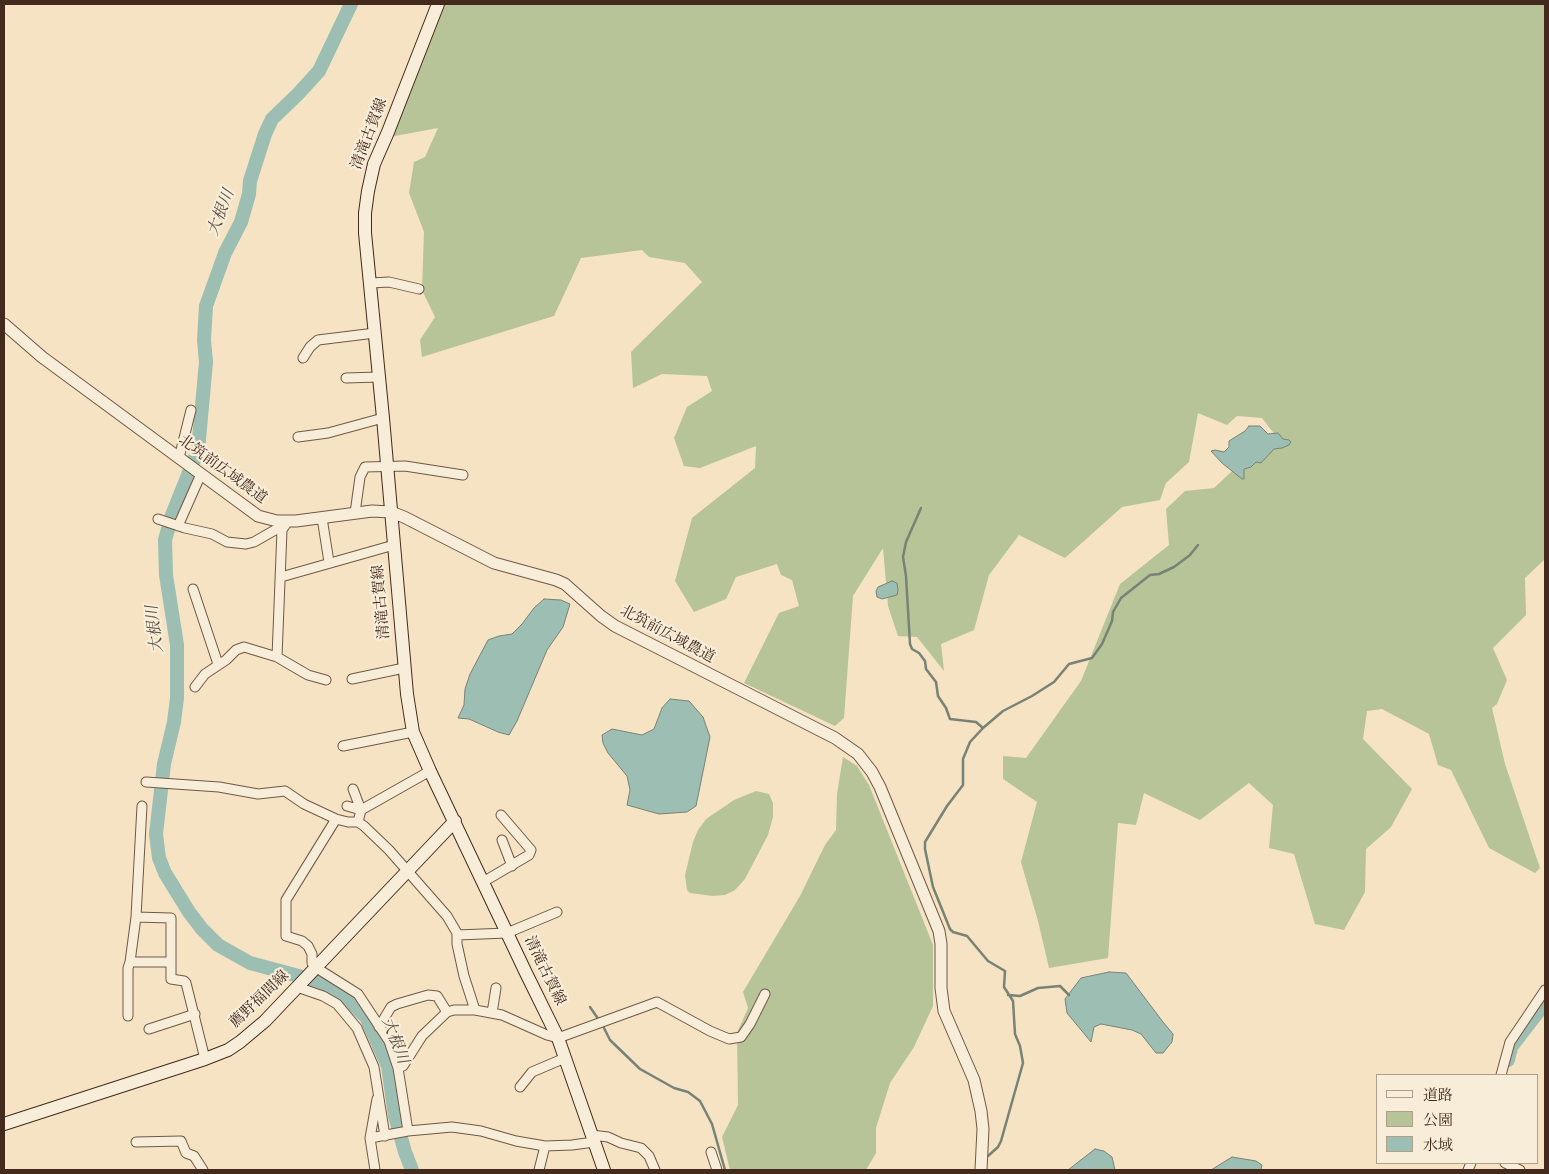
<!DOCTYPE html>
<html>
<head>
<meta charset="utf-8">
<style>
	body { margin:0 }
	#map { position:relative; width:1549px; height:1174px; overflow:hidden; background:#f5e3c3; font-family:"IM FELL Double Pica","Noto Serif JP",serif }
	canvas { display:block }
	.frame { position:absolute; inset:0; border:5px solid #432a1d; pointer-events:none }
	.legend { position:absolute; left:1376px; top:1074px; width:162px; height:90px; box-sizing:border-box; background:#f8edd8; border:1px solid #b09f8d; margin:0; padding:6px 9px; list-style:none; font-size:15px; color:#432a1d }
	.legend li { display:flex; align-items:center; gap:10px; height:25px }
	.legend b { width:25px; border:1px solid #b09f8d }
</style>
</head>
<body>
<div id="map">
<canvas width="1549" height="1174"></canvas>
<div class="frame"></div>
<ul class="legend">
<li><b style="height:6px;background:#f8edd8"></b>道路</li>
<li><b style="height:14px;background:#b7c497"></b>公園</li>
<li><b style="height:14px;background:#9cbeb3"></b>水域</li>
</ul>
</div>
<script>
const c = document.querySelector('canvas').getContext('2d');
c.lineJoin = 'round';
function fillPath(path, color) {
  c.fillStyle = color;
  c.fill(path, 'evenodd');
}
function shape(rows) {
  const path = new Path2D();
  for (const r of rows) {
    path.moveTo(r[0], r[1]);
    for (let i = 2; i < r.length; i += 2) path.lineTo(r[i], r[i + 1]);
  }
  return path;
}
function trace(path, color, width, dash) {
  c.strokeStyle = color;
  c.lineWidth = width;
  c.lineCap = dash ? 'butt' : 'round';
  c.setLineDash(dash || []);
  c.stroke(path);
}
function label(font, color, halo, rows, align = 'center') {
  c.font = font + ' "IM FELL Double Pica","Noto Serif JP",serif';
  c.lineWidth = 4.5;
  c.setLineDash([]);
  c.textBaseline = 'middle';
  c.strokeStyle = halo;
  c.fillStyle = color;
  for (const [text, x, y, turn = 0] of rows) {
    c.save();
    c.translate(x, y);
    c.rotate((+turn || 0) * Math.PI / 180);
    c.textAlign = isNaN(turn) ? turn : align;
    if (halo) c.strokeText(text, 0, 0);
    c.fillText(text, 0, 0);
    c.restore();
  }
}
fillPath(shape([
	[441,4,1545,4,1545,559,1525,578,1526,615,1493,648,1507,680,1497,704,1492,708,1505,764,1540,868,1535,873,1489,848,1451,770,1438,765,1429,734,1382,709,1367,711,1363,739,1412,789,1391,827,1366,849,1365,892,1344,930,1315,924,1294,854,1269,848,1273,805,1249,783,1200,820,1144,793,1136,825,1118,823,1108,958,1049,968,1038,921,1021,862,1037,802,1003,779,1003,756,1026,758,1081,681,1120,584,1169,545,1166,509,1185,491,1214,488,1259,446,1276,436,1262,418,1237,416,1227,425,1198,413,1189,462,1166,483,1160,500,1122,507,1065,558,1019,535,989,575,974,630,941,644,944,671,917,637,898,636,888,606,883,548,853,596,844,718,835,726,744,683,779,613,799,606,792,580,781,575,777,564,736,577,726,599,694,612,675,581,692,518,755,468,756,446,700,468,684,466,674,438,687,407,712,391,707,376,662,374,633,388,631,352,702,282,685,263,649,257,642,250,581,258,554,316,422,357,420,340,435,317,422,290,424,232,409,193,414,162,425,157,438,128,384,138],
	[843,757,857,766,869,785,933,945,933,1006,914,1047,890,1083,876,1128,876,1153,866,1170,730,1170,722,1137,738,1105,737,1033,748,1008,743,992,800,896,825,845,836,830,837,794],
	[756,791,769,794,773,803,773,817,768,835,745,879,735,890,725,895,713,896,690,893,687,890,685,875,693,842,698,830,706,819,734,800]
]), '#b7c497');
const water = shape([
	[1249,426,1260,426,1268,434,1278,433,1283,439,1289,440,1291,442,1289,445,1282,448,1274,449,1261,463,1256,462,1251,467,1244,469,1244,479,1242,479,1222,463,1211,451,1215,450,1224,452,1229,447,1229,441,1245,431,1249,426],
	[892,581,897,583,898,590,897,595,882,599,877,597,876,591,878,587,892,581],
	[544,599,561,600,570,604,563,627,547,650,517,721,509,735,498,732,469,719,458,718,464,705,465,689,470,674,488,640,499,636,512,634,522,624,534,608,544,599],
	[670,699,689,701,703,717,710,737,696,806,687,812,659,814,627,805,630,790,627,776,608,753,603,743,602,735,612,729,642,735,654,729,662,708,670,699],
	[1109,972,1126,973,1163,1022,1173,1034,1172,1042,1163,1053,1156,1053,1141,1034,1132,1030,1101,1024,1094,1027,1091,1042,1067,1013,1065,999,1081,978,1109,972],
	[1095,1149,1104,1151,1112,1157,1115,1170,1068,1170,1095,1149],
	[1232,1157,1256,1161,1262,1165,1261,1170,1211,1170,1232,1157]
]);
fillPath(water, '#9cbeb3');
trace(water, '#788377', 1);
trace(shape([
	[921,508,906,542,903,557,906,576,910,644,912,649,919,653,925,661,926,669,936,682,938,696,946,708,950,719,976,722,983,728],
	[1008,995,1020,996,1038,988,1060,986,1069,995],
	[590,1007,599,1020],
	[602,1024,610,1040,640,1069,674,1088,688,1092,700,1101,712,1124,725,1170],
	[988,1156,998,1147,1001,1141,1023,1063,1020,1046,1015,1034,1013,1001,1004,987,1005,971,988,961,967,936,953,932,950,929,933,887,925,849,925,842,947,806,963,785,963,759,970,742,983,728,1003,711,1032,696,1054,682,1069,664,1092,658,1102,644,1112,621,1113,612,1121,598,1150,575,1159,574,1174,567,1190,555,1198,545]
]), '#788377', 2.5);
trace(shape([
	[351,4,319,71,298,94,272,119,265,134,250,181,249,194,241,222,225,253,206,306,204,340,206,362,198,450,172,515,165,540,166,575,177,645,177,698,174,722,164,764,156,834,159,858,165,873,189,912,202,929,218,945,250,963,321,982,340,992,366,1017,388,1066,395,1116,405,1152,412,1170],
	[1508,1060,1511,1047,1545,1003]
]), '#9cbeb3', 14);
const minor = shape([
	[371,283,389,282,419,289],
	[303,358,310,347,318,340,375,333],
	[346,378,379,377],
	[298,437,328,433,383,418],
	[179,458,191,410],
	[355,513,360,477,365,467,405,466,463,475],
	[322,518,329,562],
	[158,519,185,528,212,534,227,542,246,544,254,542,275,530,282,530],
	[178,526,201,474],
	[281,577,394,545],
	[193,589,218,664],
	[277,657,282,530,288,521],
	[352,679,404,668],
	[195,687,205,674,226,660,236,650,244,647,277,657,308,675,326,680],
	[343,746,413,732],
	[146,782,219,787,258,794,285,791,304,804,336,819,348,822,358,822,364,826,389,850,447,916,457,933,457,944,464,976,475,1010],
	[353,789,361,810],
	[142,806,136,917,130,962,170,962],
	[347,806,361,810],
	[336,819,286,900,286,936,302,941,308,946,312,954,312,963,315,967,358,994,389,1041,398,1068,408,1131],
	[358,822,361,810,430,771],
	[502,840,512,866],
	[483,882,529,855,531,850,501,815],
	[136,917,171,918,171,979,184,981,186,983,205,1059],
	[457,935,507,933,557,912],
	[297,987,323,996,337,1004,357,1028,374,1067,385,1136],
	[492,1013,496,988],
	[128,1016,128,968,130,962],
	[379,1027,391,1007,397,1004,428,995,437,996,447,1012],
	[149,1029,195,1014],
	[398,1068,403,1066,422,1036,447,1012,454,1010,475,1010,502,1015,547,1035,558,1038,657,1002,710,1031,729,1039,741,1037,750,1024,765,994],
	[1501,1075,1510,1042,1545,990],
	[520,1087,532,1072,565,1058],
	[591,1135,608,1137,621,1143,641,1148,649,1156,655,1170],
	[370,1138,408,1131,452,1127,481,1131,516,1141,545,1146,572,1145,594,1142],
	[136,1142,181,1141,186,1153,194,1156,203,1170],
	[711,1152,717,1170],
	[1505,1163,1520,1170],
	[375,1170,370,1138,377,1099],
	[539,1170,545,1146],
	[1468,1170,1471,1163]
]);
const tertiary = shape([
	[4,324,42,357,258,516,277,521,296,521,372,511,391,512,404,517,494,563,556,580,565,584,601,616,615,626,835,738,858,754,872,772,880,787,939,931,941,944,941,988,944,1011,974,1080,981,1111,983,1129,981,1170]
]);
const secondary = shape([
	[438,4,388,132,374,164,368,191,365,213,365,233,383,418,407,694,413,732,430,771,526,973,558,1038,604,1170],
	[4,1124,205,1059,228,1050,240,1042,265,1021,455,821]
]);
trace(minor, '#705846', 11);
trace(tertiary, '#705846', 13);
trace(secondary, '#432a1d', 14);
trace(minor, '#f8edd8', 9);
trace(tertiary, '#f8edd8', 11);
trace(secondary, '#f8edd8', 12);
label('15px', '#432a1d', '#f8edd8', [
	["清滝古賀線",370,134,-69],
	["北筑前広域農道",222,470,36],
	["清滝古賀線",382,602,-95],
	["北筑前広域農道",667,635,28],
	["清滝古賀線",544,971,64],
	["薦野福間線",260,1000,-44]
]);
label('italic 16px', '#594f42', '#f8edd8', [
	["大根川",222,213,-69],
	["大根川",156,629,-97],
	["大根川",394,1041,69]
]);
</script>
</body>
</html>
